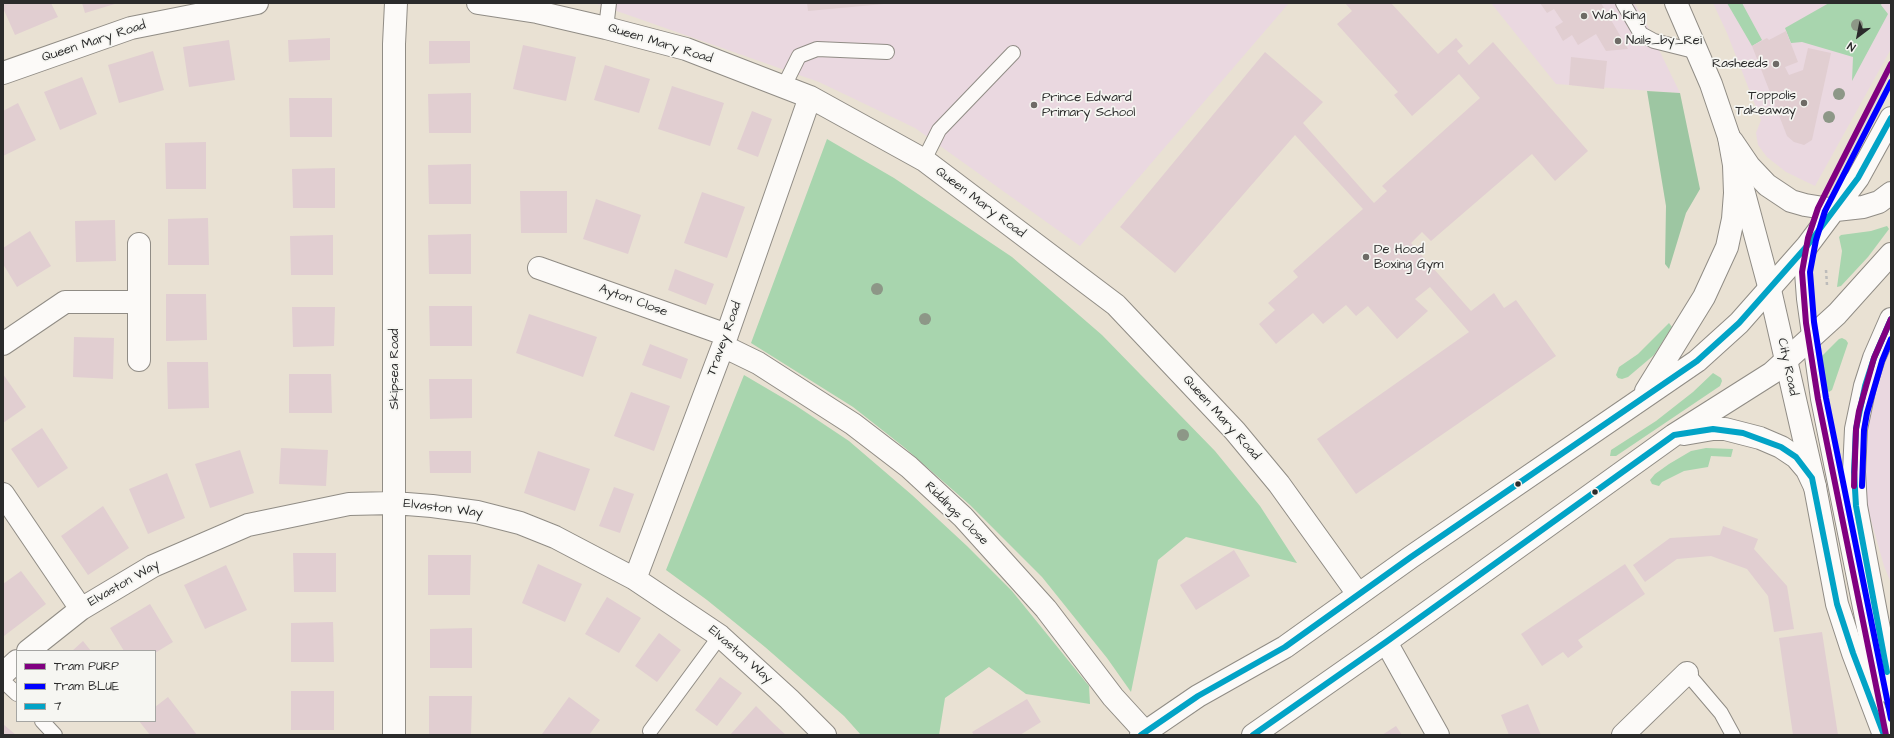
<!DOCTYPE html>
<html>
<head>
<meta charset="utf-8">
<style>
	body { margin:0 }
	#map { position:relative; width:1894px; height:738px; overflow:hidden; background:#e9e1d3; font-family:"Architects Daughter",sans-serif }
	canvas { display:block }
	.frame { position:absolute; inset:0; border:4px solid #2b2b2b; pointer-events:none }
	.legend { position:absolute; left:16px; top:650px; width:140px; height:72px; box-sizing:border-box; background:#f6f6f2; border:1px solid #a5a5a2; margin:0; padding:5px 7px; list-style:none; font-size:12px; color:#2b2b2b }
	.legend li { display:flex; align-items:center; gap:8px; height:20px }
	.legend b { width:20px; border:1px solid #a5a5a2 }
	.north { position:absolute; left:1838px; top:16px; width:40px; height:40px; -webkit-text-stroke:3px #f6f6f2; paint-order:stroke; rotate:212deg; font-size:11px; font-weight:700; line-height:16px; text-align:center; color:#2b2b2b }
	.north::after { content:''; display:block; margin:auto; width:14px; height:18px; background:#2b2b2b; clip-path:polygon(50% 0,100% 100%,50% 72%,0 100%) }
</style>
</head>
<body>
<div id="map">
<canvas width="1894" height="738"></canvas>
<div class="frame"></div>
<ul class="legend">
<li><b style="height:5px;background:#800080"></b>Tram PURP</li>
<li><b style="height:5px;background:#00f"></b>Tram BLUE</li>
<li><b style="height:5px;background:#02a3c6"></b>7</li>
</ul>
<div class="north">N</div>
</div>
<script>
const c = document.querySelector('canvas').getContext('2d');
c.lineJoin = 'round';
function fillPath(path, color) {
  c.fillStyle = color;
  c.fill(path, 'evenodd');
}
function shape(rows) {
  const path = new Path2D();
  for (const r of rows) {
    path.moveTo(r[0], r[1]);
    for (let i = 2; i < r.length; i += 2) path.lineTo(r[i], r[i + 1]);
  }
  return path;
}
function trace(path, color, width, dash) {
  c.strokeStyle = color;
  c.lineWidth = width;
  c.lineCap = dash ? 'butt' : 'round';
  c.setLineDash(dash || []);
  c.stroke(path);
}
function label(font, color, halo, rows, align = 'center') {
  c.font = font + ' "Architects Daughter",sans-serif';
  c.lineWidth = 3.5;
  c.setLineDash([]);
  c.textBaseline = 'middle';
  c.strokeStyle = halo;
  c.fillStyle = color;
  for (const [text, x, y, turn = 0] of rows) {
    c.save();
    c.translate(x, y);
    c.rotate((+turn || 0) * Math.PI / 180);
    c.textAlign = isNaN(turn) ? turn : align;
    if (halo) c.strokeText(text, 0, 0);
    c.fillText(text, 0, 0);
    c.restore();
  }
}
fillPath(shape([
	[594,3,1289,3,1080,246,915,128,819,82],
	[1491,3,1634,3,1645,21,1680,93,1556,84],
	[1713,3,1891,3,1891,49,1815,186,1786,172,1767,157,1758,145,1756,133,1761,120,1727,33],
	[1891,343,1891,583,1884,566,1867,506,1866,468,1868,427,1875,390,1882,362]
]), '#ead8e0');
fillPath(shape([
	[1727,3,1742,3,1762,40,1752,46],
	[1829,3,1882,3,1881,5,1888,14,1852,81,1853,57,1802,42,1791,43,1785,28],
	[827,139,894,178,1012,257,1102,335,1215,451,1260,506,1297,563,1186,537,1158,560,1131,692,1107,658,1042,577,970,505,905,448,853,407,751,343],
	[1887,226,1889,229,1868,257,1841,286,1837,287,1842,251,1839,237,1841,235,1871,231],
	[1669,323,1672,327,1654,355,1628,377,1622,379,1618,378,1616,375,1619,367,1638,354],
	[1842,338,1846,340,1848,343,1846,349,1832,390,1829,392,1826,390,1822,356,1839,339],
	[1713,373,1721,378,1722,381,1720,386,1616,456,1610,456,1611,450,1656,421,1693,392],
	[744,375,795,405,849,441,912,495,967,546,1012,591,1089,686,1090,704,1026,694,989,667,945,698,939,735,861,735,844,716,765,647,707,600,666,570],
	[1706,448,1733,449,1731,457,1711,456,1708,467,1684,471,1662,482,1659,486,1652,484,1650,480,1655,474,1669,464,1691,451]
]), '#a8d5ae');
fillPath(shape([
	[1647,91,1680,93,1700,189,1686,213,1669,269,1665,264,1666,206]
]), '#9dc6a2');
fillPath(shape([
	[3,3,51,3,58,17,15,35,3,8],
	[82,3,118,3,85,13],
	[807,3,884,3,884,4,808,11],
	[1345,3,1391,3,1438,54,1456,38,1463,46,1457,51,1469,65,1493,42,1588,151,1555,181,1532,154,1431,241,1422,232,1411,243,1471,311,1494,293,1504,308,1516,300,1556,356,1356,494,1317,439,1469,332,1430,287,1415,299,1428,311,1397,339,1368,306,1356,316,1346,305,1323,324,1313,313,1276,344,1259,324,1275,310,1268,303,1298,277,1293,271,1363,209,1295,135,1175,273,1120,227,1265,52,1323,102,1303,123,1374,203,1387,191,1382,186,1480,98,1459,74,1412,116,1394,95,1398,92,1337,24,1352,11],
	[1540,3,1601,3,1628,49,1606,51,1596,34,1578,45,1572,35,1563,41,1555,27,1563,22,1560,18,1554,9,1547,13],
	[1786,31,1798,62,1785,67,1789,75,1803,70,1808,48,1831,53,1812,140,1804,145,1794,142,1787,136,1752,46,1767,38,1769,40],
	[330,38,330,60,289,62,288,40],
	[229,40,235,80,189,87,183,47],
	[429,41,470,41,470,63,429,64],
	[523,45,576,57,566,101,513,89],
	[153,51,164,90,119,103,108,65],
	[1571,57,1607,61,1604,89,1569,85],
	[605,65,650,79,639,113,594,100],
	[82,77,97,114,60,130,44,92],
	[672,86,724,103,710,146,658,129],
	[471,93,471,133,429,133,428,94],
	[289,98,332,98,332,137,290,137],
	[18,103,36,140,3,156,3,111],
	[752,111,772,119,758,157,737,149],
	[206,142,206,189,166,189,165,143],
	[471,164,471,204,429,204,428,165],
	[335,168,335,208,293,208,292,169],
	[520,191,567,191,567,233,521,233],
	[702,192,745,207,727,258,684,243],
	[596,199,641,215,628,254,583,239],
	[208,218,209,265,168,265,168,219],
	[115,220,116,261,76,262,75,221],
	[30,231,51,266,17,287,3,264,3,248],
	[471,234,471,274,429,274,428,235],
	[333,235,333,275,291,275,290,236],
	[675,269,714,284,706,305,668,290],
	[166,294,206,294,207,340,166,341],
	[429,306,472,306,472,346,430,346],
	[292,307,335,307,334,346,293,347],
	[529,314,597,337,583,377,516,353],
	[74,337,114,338,113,379,73,377],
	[650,344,688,359,681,379,642,365],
	[167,362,208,362,209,408,168,409],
	[3,374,26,407,3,423],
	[289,374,331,374,332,413,289,413],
	[429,379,472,379,472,418,430,419],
	[631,392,670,406,654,451,614,436],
	[42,428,68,468,38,488,11,449],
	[281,448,328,450,326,486,279,484],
	[240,450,254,493,210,508,195,464],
	[429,451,471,451,471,473,430,473],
	[538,451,590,469,575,511,524,493],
	[167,473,185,518,148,534,129,489],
	[614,487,634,494,620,533,599,526],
	[103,506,129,548,88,575,61,536],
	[1723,526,1758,539,1754,549,1787,586,1794,629,1774,632,1768,596,1747,569,1711,556,1677,559,1645,582,1633,565,1670,538,1720,535],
	[1234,550,1250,576,1196,610,1180,585],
	[293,553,336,553,336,592,294,592],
	[428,555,471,555,470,595,428,595],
	[538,564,582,584,565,622,522,603],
	[1625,564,1645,594,1578,640,1583,647,1568,658,1563,652,1542,666,1521,634],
	[226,565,247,610,205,629,184,585],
	[21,571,46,604,4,636,3,584],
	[607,597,641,618,619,653,585,634],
	[150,604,173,642,155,653,155,651,124,651,110,628],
	[333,622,334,662,291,662,291,623],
	[472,628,472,668,430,668,430,629],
	[1822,632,1838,735,1793,735,1779,638],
	[659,633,681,650,657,682,635,666],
	[83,641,91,651,72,651],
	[720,677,742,693,717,726,695,710],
	[291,691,334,691,334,730,291,730],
	[429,696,472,696,471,735,429,735],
	[168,697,185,719,197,735,150,735,139,721,155,721,155,707],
	[569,697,600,720,589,735,543,735,542,734],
	[1027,699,1041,722,1020,735,974,735,972,732],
	[1528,704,1541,735,1509,735,1501,715],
	[756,706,773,723,786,735,730,735],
	[3,724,16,735,3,735],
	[1396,726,1402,735,1382,735]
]), '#e1ced1');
const service = shape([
	[1623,3,1641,34,1654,41,1698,52],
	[606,28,609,3],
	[784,86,799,56,817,49,887,52],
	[924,160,939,130,1013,53],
	[1806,250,1802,272,1804,299,1818,399,1878,697],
	[1687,673,1721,713,1733,735],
	[3,681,17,694],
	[42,721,55,735],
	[650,731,720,636]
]);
const minor = shape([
	[478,3,537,12,606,28,686,49,810,97,924,160,1116,305,1235,431,1279,484,1358,594],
	[3,73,131,28,257,3],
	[539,268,727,335],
	[3,344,65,302,139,302],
	[723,346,758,363,853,424,909,467,963,517,1046,609,1113,697,1145,732],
	[139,360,139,244],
	[3,494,81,609],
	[635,579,723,346,810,97],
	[1386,642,1438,735],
	[28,651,81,609,153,566,248,525,349,504,394,503,432,506,477,512,520,523,555,537,635,579,720,636,789,699,825,735],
	[3,674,17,661],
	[394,735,394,44,396,3],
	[1623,735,1687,673]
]);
const primary = shape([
	[1676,3,1711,84,1729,137,1770,290,1815,487,1837,604,1853,653,1884,735],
	[1891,319,1874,358,1865,386,1856,429,1854,472,1856,506,1891,693]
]);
const trunk = shape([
	[1732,141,1749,166,1767,185,1791,201,1805,205,1836,210,1863,207,1879,202,1891,193],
	[1646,391,1704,297,1727,247,1733,219,1735,193,1734,165,1729,137],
	[1684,434,1713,429,1725,429,1760,438,1781,447,1796,457,1807,470,1815,487],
	[1141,735,1198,696,1285,647,1411,557,1697,361,1739,323,1807,246,1858,178,1891,118],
	[1253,735,1386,642,1674,435,1772,373,1837,314,1891,254]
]);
trace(service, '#908c85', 16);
trace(minor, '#908c85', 24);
trace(primary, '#908c85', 24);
trace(trunk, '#908c85', 24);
trace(shape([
	[1826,270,1827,285]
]), '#bdbcba', 2.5, [3, 3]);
trace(service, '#fcfaf8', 14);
trace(minor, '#fcfaf8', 22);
trace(primary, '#fcfaf8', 22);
trace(trunk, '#fcfaf8', 22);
trace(shape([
	[1887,672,1856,506,1854,472,1856,429,1865,386,1874,358,1891,319],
	[1141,735,1198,696,1285,647,1411,557,1697,361,1739,323,1807,246,1858,178,1891,118],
	[1253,735,1386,642,1674,435,1713,429,1743,433,1781,447,1796,457,1812,478,1837,604,1853,653,1884,735]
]), '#02a3c6', 6);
trace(shape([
	[1854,486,1856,429,1859,411,1874,358,1891,319],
	[1886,735,1818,399,1806,323,1802,272,1808,238,1818,208,1891,64]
]), '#800080', 6);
trace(shape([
	[1891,82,1825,211,1816,240,1810,272,1814,322,1826,398,1891,719],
	[1862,486,1864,430,1867,413,1882,361,1891,339]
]), '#00f', 6);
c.fillStyle = '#8d9787';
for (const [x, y] of [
	[1857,25],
	[1839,94],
	[1829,117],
	[877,289],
	[925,319],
	[1183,435]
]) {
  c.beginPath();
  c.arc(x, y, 6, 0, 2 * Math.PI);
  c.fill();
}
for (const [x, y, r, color] of [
	[1584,16,4,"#6e6b66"],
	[1618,41,4,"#6e6b66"],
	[1776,64,4,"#6e6b66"],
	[1804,103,4,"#6e6b66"],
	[1034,105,4,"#6e6b66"],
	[1366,257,4,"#6e6b66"],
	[1518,484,3.5,"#2b2b2b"],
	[1595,492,3.5,"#2b2b2b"]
]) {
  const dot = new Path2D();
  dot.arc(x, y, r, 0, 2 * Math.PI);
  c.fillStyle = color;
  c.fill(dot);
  trace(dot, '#f6f6f2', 1.5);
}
label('13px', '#2b2b2b', '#f6f6f2', [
	["Wah King",1592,16],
	["Nails_by_Rei",1626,41],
	["Rasheeds",1768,64,"right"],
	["Toppolis",1796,96,"right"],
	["Takeaway",1796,111,"right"],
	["Prince Edward",1042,98],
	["Primary School",1042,113],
	["De Hood",1374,250],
	["Boxing Gym",1374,265]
], 'left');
label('13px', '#2b2b2b', '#f6f6f2', [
	["Queen Mary Road",94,42,-18],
	["Queen Mary Road",660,44,17],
	["Queen Mary Road",980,203,37],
	["Ayton Close",633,301,20],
	["Travey Road",725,339,-70],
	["City Road",1787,367,78],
	["Skipsea Road",395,369,-90],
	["Queen Mary Road",1221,418,48],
	["Elvaston Way",443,509,7],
	["Riddings Close",956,514,45],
	["Elvaston Way",124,584,-30],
	["Elvaston Way",740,655,41]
]);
</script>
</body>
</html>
